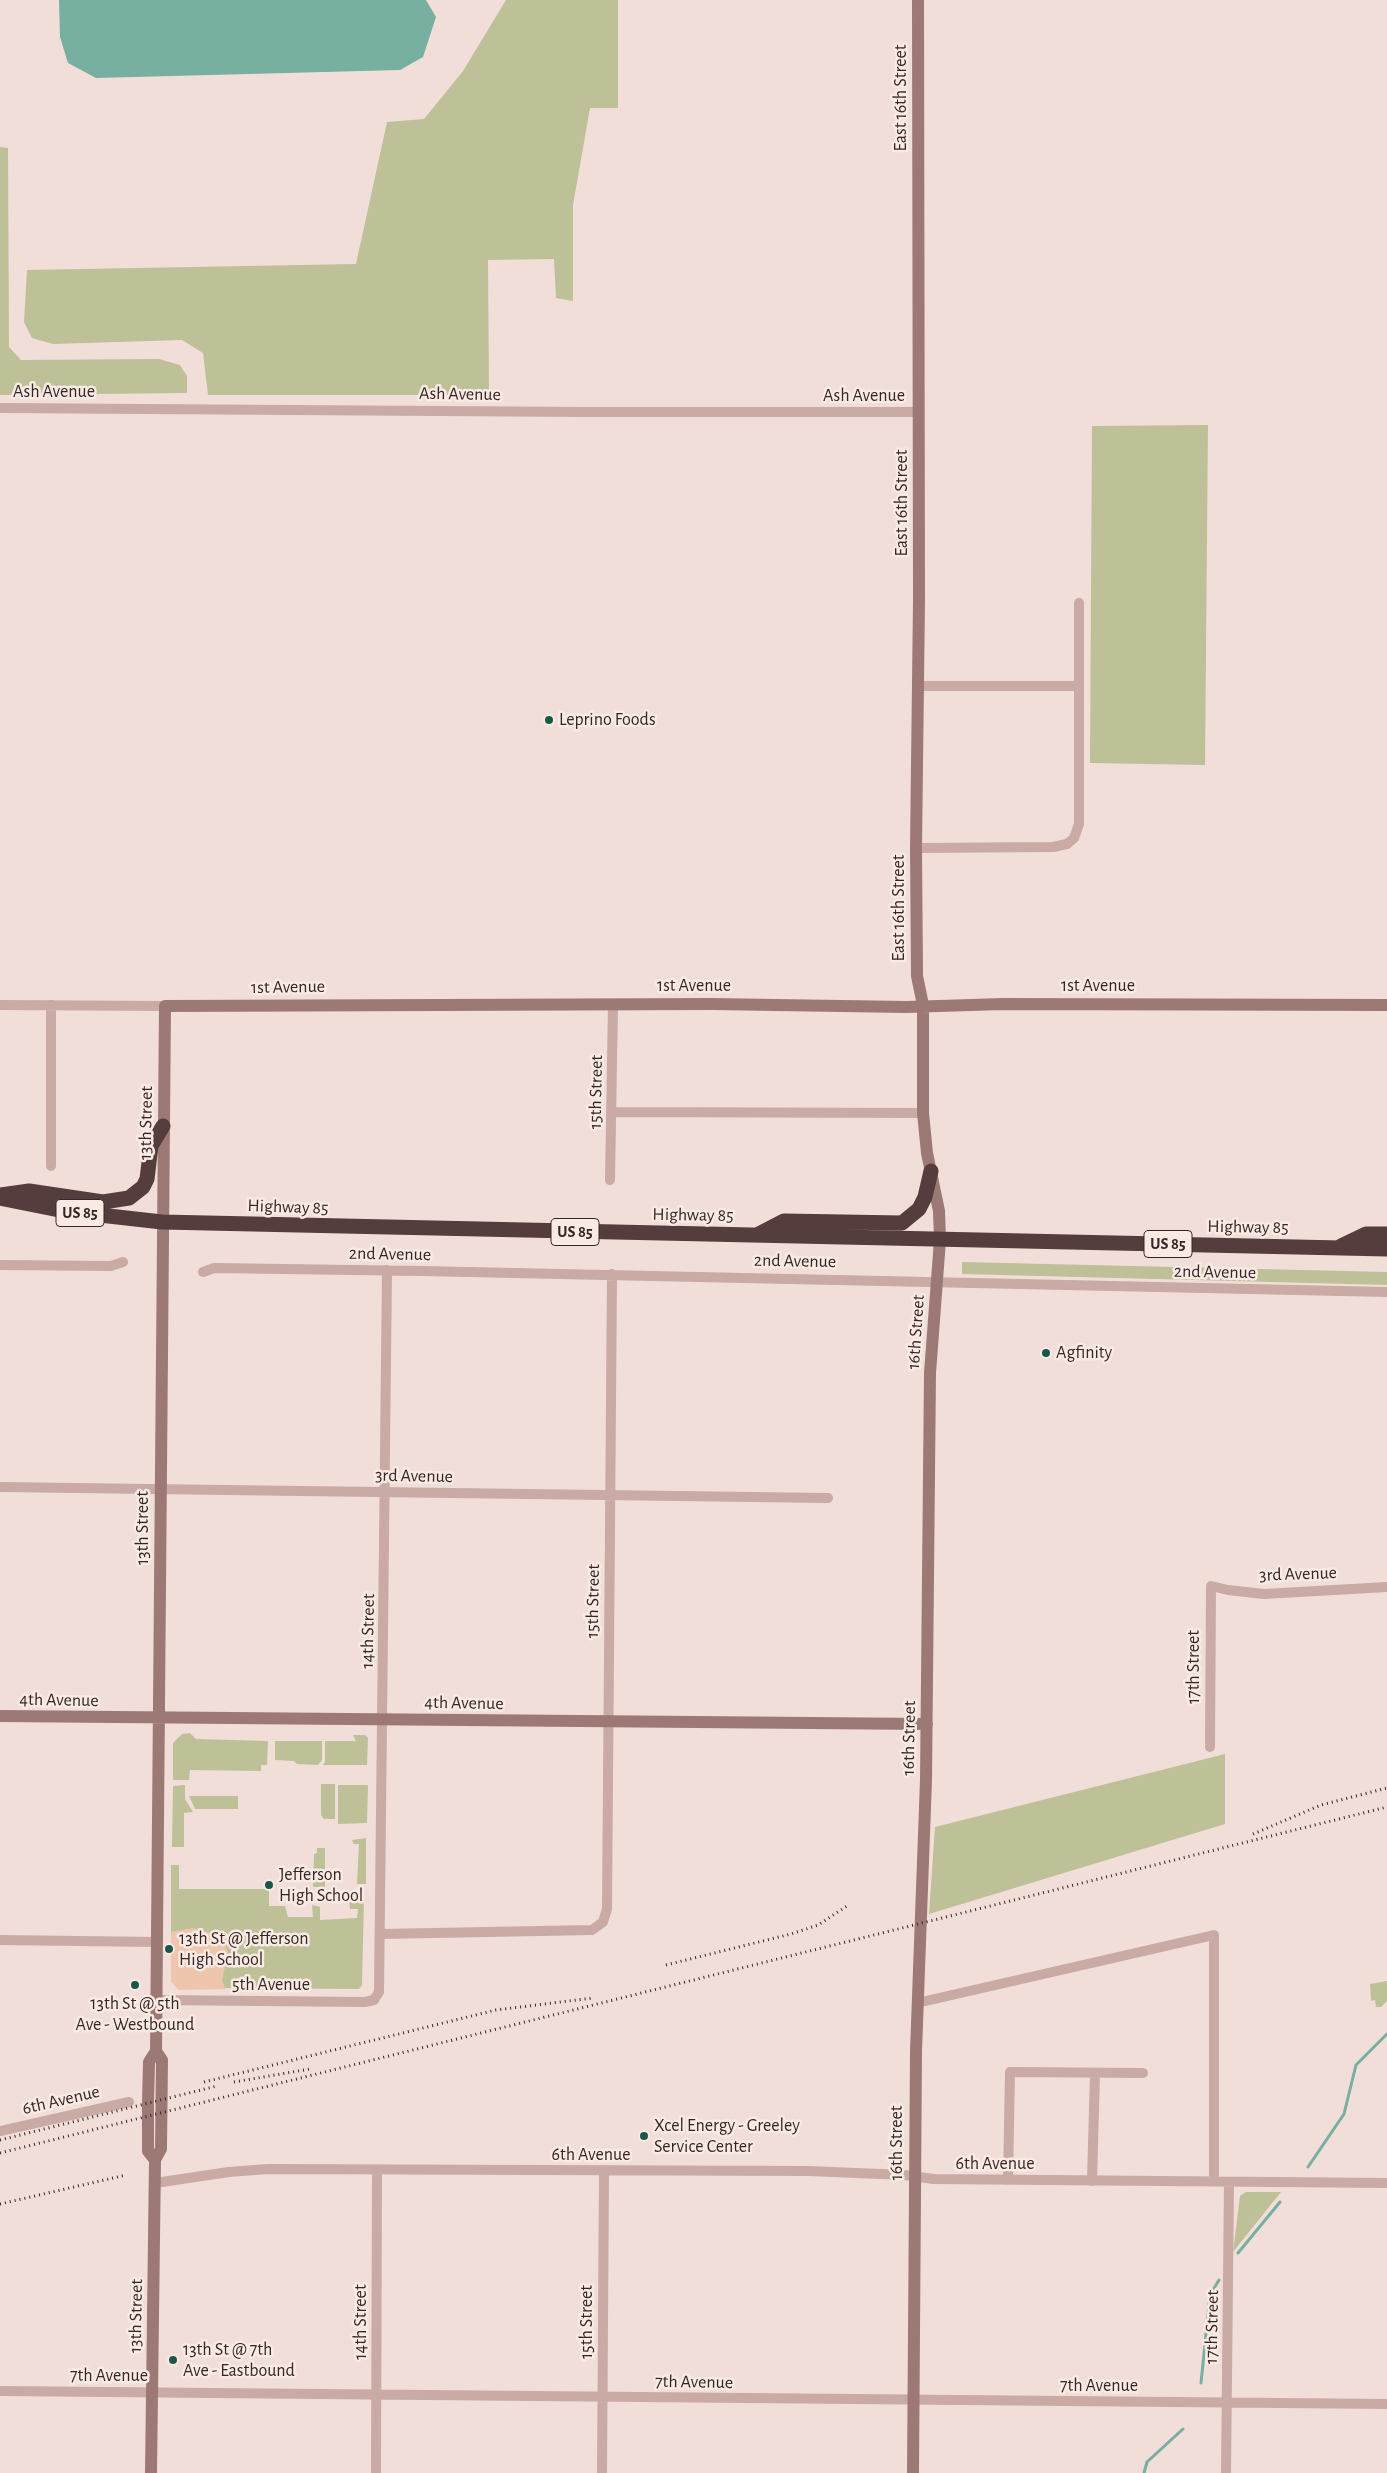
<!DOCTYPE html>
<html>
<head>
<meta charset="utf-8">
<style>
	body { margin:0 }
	canvas { display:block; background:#f1ded8 }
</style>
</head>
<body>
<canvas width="1387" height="2473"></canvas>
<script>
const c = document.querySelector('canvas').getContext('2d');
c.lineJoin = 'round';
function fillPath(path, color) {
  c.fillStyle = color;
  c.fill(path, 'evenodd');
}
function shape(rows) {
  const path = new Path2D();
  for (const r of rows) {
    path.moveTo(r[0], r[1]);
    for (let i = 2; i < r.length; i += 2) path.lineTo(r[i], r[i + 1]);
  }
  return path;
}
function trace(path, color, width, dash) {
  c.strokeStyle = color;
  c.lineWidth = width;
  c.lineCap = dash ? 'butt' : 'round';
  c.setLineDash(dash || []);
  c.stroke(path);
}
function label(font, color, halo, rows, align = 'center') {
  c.font = font + ' "Alegreya Sans",sans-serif';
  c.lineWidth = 5;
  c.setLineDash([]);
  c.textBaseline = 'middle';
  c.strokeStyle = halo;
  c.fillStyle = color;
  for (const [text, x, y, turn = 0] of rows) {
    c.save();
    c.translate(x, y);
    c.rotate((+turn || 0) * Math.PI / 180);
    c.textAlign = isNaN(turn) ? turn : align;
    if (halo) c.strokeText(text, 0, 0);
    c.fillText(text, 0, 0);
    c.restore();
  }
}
fillPath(shape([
	[506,0,618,0,618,108,590,108,573,205,573,301,556,298,554,259,488,260,489,395,208,395,203,353,182,340,53,344,32,338,24,322,27,270,356,264,387,122,424,119,463,71],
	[0,147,8,148,9,347,21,360,159,359,180,365,187,376,187,393,0,395],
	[1208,425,1205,765,1090,763,1092,426],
	[962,1262,1387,1272,1387,1285,962,1274],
	[190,1733,196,1739,268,1741,267,1765,261,1765,261,1771,190,1770,189,1780,173,1780,173,1743,182,1734],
	[353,1735,365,1735,368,1738,367,1765,323,1765,325,1762,325,1741,356,1741],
	[275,1741,322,1741,322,1760,318,1765,297,1764,294,1761,275,1760],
	[1225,1754,1225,1824,929,1914,935,1827],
	[321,1784,335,1784,335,1819,324,1819,321,1815],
	[185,1785,185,1799,193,1812,184,1813,184,1847,172,1847,173,1786],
	[338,1785,368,1785,367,1823,338,1824],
	[189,1796,238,1796,238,1809,195,1809],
	[366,1838,366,1884,357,1884,359,1844,354,1844,352,1840],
	[317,1848,325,1848,325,1887,313,1887,314,1854,317,1853],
	[171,1865,179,1865,179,1889,269,1889,269,1906,285,1906,288,1917,313,1917,312,1905,320,1907,320,1920,357,1918,358,1909,350,1909,349,1898,364,1898,362,1985,359,1989,224,1988,178,1931,171,1932],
	[1387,1981,1387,2001,1381,2007,1376,2007,1375,2000,1371,2001,1370,1984],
	[1246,2192,1281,2192,1233,2252,1240,2196]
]), '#bec098');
fillPath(shape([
	[193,1928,218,1935,224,1943,228,1952,222,1981,226,1989,179,1990,171,1982,171,1932]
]), '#eec5ad');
fillPath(shape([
	[59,0,426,0,436,17,423,57,400,70,96,78,68,63,60,37]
]), '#77afa1');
trace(shape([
	[1308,2167,1344,2114,1356,2065,1387,2034],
	[1238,2253,1280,2202],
	[1201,2383,1210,2295,1219,2280],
	[1144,2473,1147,2462,1183,2429]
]), '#77afa1', 3);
trace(shape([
	[0,408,584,412,919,412],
	[919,686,1079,686],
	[916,848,1053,847,1067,844,1074,838,1079,824,1079,603],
	[0,1005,165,1006],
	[612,1112,923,1113],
	[51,1166,51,1005],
	[610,1180,613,1004],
	[0,1265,111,1266,123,1262],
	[203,1272,214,1268,422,1271,1387,1292],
	[0,1487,828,1498],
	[1210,1747,1211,1586,1228,1590,1264,1594,1387,1587],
	[381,1934,592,1930,603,1922,607,1909,612,1274],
	[0,1940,157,1942],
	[157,2000,365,2002,374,2000,379,1992,387,1270],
	[917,2003,1214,1935,1214,2181],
	[0,2131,129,2102],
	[1008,2180,1010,2072,1143,2073],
	[1092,2181,1095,2073],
	[155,2183,229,2172,268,2169,809,2171,904,2175,934,2179,1387,2183],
	[0,2391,1387,2404],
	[376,2473,377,2170],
	[602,2473,604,2172],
	[1226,2473,1229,2182]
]), '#c9aaa4', 10);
trace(shape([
	[0,1716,927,1724],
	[155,2160,148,2151,148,2103,149,2062,156,2051,165,1006,711,1004,907,1007,1003,1004,1387,1005],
	[151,2473,155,2160,161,2149,162,2060,156,2051],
	[913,2473,916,2051,926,1780,930,1373,940,1240,939,1211,927,1153,923,1113,923,1005,917,976,916,848,919,600,918,0]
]), '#9d7976', 12);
trace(shape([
	[1,1195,29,1191,103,1202,129,1198,143,1187,147,1179,151,1146,163,1126],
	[0,1198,64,1211,162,1222,1387,1249],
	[759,1234,784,1221,902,1223,919,1209,925,1197,931,1171],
	[1341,1246,1366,1234,1387,1234]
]), '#563d3d', 15);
trace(shape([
	[1253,1834,1321,1805,1387,1788],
	[666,1965,791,1934,818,1925,847,1906],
	[204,2082,496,2010,593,1998],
	[234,2082,310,2069],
	[0,2140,217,2086],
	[0,2153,1387,1807],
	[0,2204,126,2175]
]), '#352626', 3, [1, 4]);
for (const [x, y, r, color] of [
	[549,720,5,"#1b5649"],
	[1046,1353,5,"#1b5649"],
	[269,1885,5,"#1b5649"],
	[169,1949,5,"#1b5649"],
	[135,1985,5,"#1b5649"],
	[644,2136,5,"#1b5649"],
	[173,2360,5,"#1b5649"]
]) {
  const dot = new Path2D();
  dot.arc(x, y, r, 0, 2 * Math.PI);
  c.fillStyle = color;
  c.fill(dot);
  trace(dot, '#f9eae4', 2);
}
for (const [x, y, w] of [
	[80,1213,48],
	[575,1232,48],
	[1168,1244,48]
]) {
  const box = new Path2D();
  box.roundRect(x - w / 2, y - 13.5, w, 27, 4);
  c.fillStyle = '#f9eae4';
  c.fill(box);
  trace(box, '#352626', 1);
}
label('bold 16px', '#352626', null, [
	["US 85",80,1213],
	["US 85",575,1232],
	["US 85",1168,1244]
]);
label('18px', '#352626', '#f9eae4', [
	["East 16th Street",901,98,-90],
	["Ash Avenue",54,392],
	["Ash Avenue",460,394,1],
	["Ash Avenue",864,396],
	["East 16th Street",902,503,-90],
	["East 16th Street",899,908,-90],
	["1st Avenue",694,986],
	["1st Avenue",1098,986],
	["1st Avenue",288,987,-1],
	["15th Street",596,1092,-89],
	["13th Street",146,1123,-89],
	["Highway 85",288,1207,2],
	["Highway 85",693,1215,1],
	["Highway 85",1248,1227,1],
	["2nd Avenue",390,1254,1],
	["2nd Avenue",795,1261,1],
	["2nd Avenue",1215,1272,1],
	["16th Street",916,1332,-86],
	["3rd Avenue",414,1476,1],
	["13th Street",143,1528,-90],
	["3rd Avenue",1298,1574,-2],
	["15th Street",593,1601,-89],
	["14th Street",368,1631,-89],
	["17th Street",1194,1667,-90],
	["4th Avenue",59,1700,1],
	["4th Avenue",464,1703,1],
	["16th Street",909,1738,-89],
	["5th Avenue",271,1985],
	["6th Avenue",61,2100,-13],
	["16th Street",897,2143,-90],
	["6th Avenue",591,2155],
	["6th Avenue",995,2164],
	["13th Street",136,2316,-89],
	["14th Street",361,2322,-90],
	["15th Street",587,2322,-90],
	["17th Street",1212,2327,-89],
	["7th Avenue",109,2376],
	["7th Avenue",694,2382,1],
	["7th Avenue",1099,2386]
]);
label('18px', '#352626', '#f9eae4', [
	["Leprino Foods",559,720],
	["Agfinity",1056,1353],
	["Jefferson",279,1875],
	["High School",279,1896],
	["13th St @ Jefferson",179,1939],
	["High School",179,1960],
	["13th St @ 5th",135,2004,"center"],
	["Ave - Westbound",135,2025,"center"],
	["Xcel Energy - Greeley",654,2126],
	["Service Center",654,2147],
	["13th St @ 7th",183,2350],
	["Ave - Eastbound",183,2371]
], 'left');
</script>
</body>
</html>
